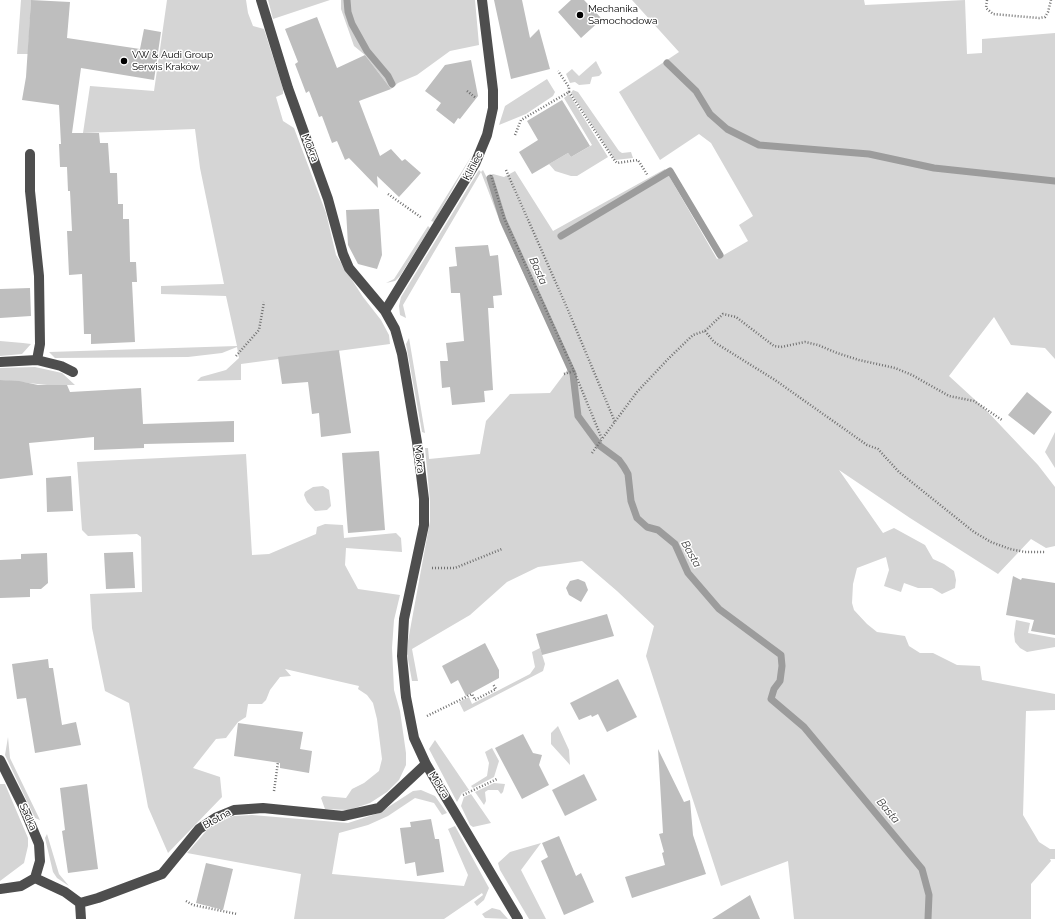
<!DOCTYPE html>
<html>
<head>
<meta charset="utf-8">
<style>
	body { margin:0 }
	canvas { display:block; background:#fff }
</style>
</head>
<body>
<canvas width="1055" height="919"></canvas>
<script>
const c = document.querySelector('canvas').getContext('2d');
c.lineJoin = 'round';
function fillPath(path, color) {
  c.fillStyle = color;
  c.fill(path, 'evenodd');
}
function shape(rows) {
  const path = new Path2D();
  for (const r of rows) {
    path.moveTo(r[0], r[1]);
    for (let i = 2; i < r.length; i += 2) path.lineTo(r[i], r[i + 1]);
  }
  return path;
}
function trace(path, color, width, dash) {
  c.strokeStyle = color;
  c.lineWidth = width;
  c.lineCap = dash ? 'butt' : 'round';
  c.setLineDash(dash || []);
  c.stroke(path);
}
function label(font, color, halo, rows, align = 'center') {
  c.font = font + ' Raleway,sans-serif';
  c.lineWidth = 3;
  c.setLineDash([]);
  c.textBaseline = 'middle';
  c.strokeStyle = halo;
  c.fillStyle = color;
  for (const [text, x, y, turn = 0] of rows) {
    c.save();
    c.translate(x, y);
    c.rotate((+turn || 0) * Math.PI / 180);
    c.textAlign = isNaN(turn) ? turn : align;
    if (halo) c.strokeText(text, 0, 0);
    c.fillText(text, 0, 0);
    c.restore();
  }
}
fillPath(shape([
	[21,0,31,0,28,54,17,54],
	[167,0,246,0,248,13,253,26,264,29,283,89,283,94,276,97,283,121,294,128,326,213,336,255,363,297,381,320,389,335,390,344,241,364,241,380,197,381,201,377,226,370,239,358,237,347,222,353,188,357,55,358,49,352,237,346,226,296,161,294,161,286,224,284,200,168,195,129,83,133,90,86,154,91],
	[268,0,330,0,273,19],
	[341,0,475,0,479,45,450,51,417,75,398,83,391,89,365,55,354,46,341,9],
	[632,0,864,0,865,5,965,0,967,54,982,53,982,39,1055,33,1055,359,1045,348,1011,345,994,317,949,376,985,409,1038,465,1055,487,1055,546,1046,548,1031,539,998,574,910,518,839,470,883,533,894,528,925,545,933,559,944,564,954,571,956,580,955,588,942,594,932,588,918,588,904,583,901,592,884,586,889,570,886,557,857,568,853,584,852,603,854,610,867,624,877,632,905,636,909,646,920,653,933,653,957,665,980,666,982,680,1055,694,1055,710,1026,711,1023,815,1039,842,1050,849,1055,849,1055,859,1050,859,1051,861,1031,884,1031,919,794,919,788,861,721,886,646,656,654,626,617,591,582,561,538,567,507,582,470,615,412,649,418,681,412,681,407,654,408,641,430,521,430,501,425,448,428,448,429,459,480,454,486,421,510,394,550,393,568,369,502,227,481,172,403,305,406,318,400,315,399,306,401,297,479,170,481,172,483,170,487,178,493,174,504,177,515,171,553,231,665,169,717,259,748,241,739,225,753,216,711,143,699,134,660,160,619,92,679,52],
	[596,61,602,73,599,76,592,77,590,84,579,85,575,82,570,83,566,74,572,69,579,76],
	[547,79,555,92,553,96,526,114,499,125,505,106],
	[573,90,578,92,619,151,622,153,631,152,633,158,615,160,571,93],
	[569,94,608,157,577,176,571,176,555,171,549,164,568,153,571,157,592,145,564,98],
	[472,155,434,222,431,221],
	[428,226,430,228,400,276,395,281,386,283,394,279],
	[409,338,425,433,422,432,406,344],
	[0,341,23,343,31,344,22,354,0,356],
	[35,367,62,373,75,385,47,385,0,380,0,368],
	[1055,432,1055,468,1045,452],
	[246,454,252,555,269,554,316,534,317,527,325,524,343,525,344,538,396,533,401,538,402,552,346,548,345,565,358,589,400,595,394,620,392,648,394,690,400,711,406,753,406,765,399,780,387,792,370,803,349,810,325,809,321,798,323,796,346,798,352,789,364,783,379,771,382,759,377,719,373,703,367,695,358,689,359,686,285,669,291,676,280,677,270,690,266,700,262,704,248,704,246,717,238,722,226,738,216,739,193,768,220,777,222,797,168,853,148,807,129,703,105,691,92,628,90,594,142,592,141,537,137,534,88,536,82,530,77,462],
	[323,486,329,490,331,506,327,510,315,511,307,502,304,495,305,492,313,487],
	[1016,620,1030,623,1028,633,1055,638,1055,647,1027,652,1020,648,1015,642,1014,634],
	[540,648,545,664,543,671,464,712,459,702,469,697,472,704,530,674,535,667,532,652],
	[558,726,569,750,570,765,551,744,551,733],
	[8,737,10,758,40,820,35,818,5,755],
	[435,740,469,790,462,793,457,802,429,749],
	[492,748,499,761,494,777,473,788,471,786,487,776,489,763,485,752],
	[494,783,505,784,503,792,501,794,498,790,488,790,485,792,486,801,484,805,475,792],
	[0,784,5,784,28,838,28,846,24,863,0,881],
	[421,790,435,796,447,813,442,815,434,803,415,798,388,816,368,825,339,833,332,874,464,886,468,875,448,829,455,826,489,888,484,900,477,906,474,902,483,895,482,893,444,919,294,919,301,874,187,853,207,830,221,821,234,816,252,815,348,823,379,813,413,791],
	[471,794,491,823,473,827,470,825,461,806,464,797],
	[47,834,59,874,69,886,57,878,53,872,45,838],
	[541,843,521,870,546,919,529,919,500,870,498,863,510,852],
	[492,908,500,910,508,919,485,918,482,914]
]), '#d5d5d5');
trace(shape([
	[347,0,348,12,352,24,367,51,388,76,392,84],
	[667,63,696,91,710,114,727,129,759,145,869,154,934,168,1055,181],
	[490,178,503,220,573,374,578,416,600,446,619,460,624,467,628,474,631,501,637,518,647,527,658,530,675,544,688,573,719,609,781,655,782,666,780,681,774,689,771,699,804,727,922,869,929,895,928,919],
	[561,236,670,171,720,255]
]), '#9c9c9c', 7);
fillPath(shape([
	[31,0,70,2,67,38,140,49,144,29,161,32,154,80,81,68,72,133,99,133,100,143,108,143,110,173,117,173,118,204,123,204,123,219,129,219,130,262,136,262,137,282,132,282,135,342,91,344,91,334,84,334,82,274,69,275,67,231,72,231,70,191,68,191,67,167,60,167,59,144,61,144,59,105,22,100,26,77],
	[494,0,522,0,530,38,539,29,550,69,511,79],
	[571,0,584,0,602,19,581,38,558,12],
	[317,17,337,68,365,55,391,89,359,101,380,156,391,149,402,161,405,159,421,173,399,197,377,176,378,188,349,158,345,160,337,141,332,143,322,116,319,117,309,91,306,93,295,64,298,62,285,29],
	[471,60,478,96,460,119,458,118,454,124,436,110,441,103,425,91,445,65],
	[562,100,590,146,571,157,568,153,532,174,519,152,538,140,527,121],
	[379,209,382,255,377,269,358,264,348,245,346,210],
	[488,245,490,256,498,255,502,295,493,296,494,308,488,308,493,390,484,391,485,402,452,405,450,387,442,388,440,361,448,361,446,343,464,341,460,293,451,293,449,267,457,266,455,247],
	[30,288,31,316,0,318,0,289],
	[339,350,351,433,321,437,319,413,312,414,308,382,282,384,278,357],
	[0,380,19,381,38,385,67,385,70,392,141,388,143,424,234,421,234,442,144,444,144,448,94,450,94,437,29,443,33,475,0,479],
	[1027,392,1052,412,1034,435,1008,415],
	[379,451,385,530,348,533,342,453],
	[71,476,73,511,47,512,46,478],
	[133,552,135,588,106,589,104,553],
	[47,553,48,583,41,589,30,589,30,597,0,598,0,560,21,559,21,554],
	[1013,576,1021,580,1022,578,1055,583,1055,635,1031,631,1034,620,1006,615],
	[578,579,585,582,588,590,581,602,569,595,566,588,570,581],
	[607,614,614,636,542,655,536,634],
	[485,643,499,670,499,678,466,696,458,680,451,684,442,666],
	[48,659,49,668,53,668,62,725,76,722,81,745,35,753,26,698,17,699,12,664],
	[618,679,637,717,607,732,598,714,592,717,591,715,579,720,570,703],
	[238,723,303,732,300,749,312,751,309,773,280,768,280,763,234,756],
	[523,734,533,753,542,755,539,765,549,785,522,799,495,748],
	[658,749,684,802,690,800,693,835,706,874,632,898,625,877,665,865,662,853,664,852,659,834,663,833],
	[584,774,597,800,565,816,552,790],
	[87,784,98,869,68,873,62,831,65,830,60,788],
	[431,819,435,839,439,839,444,872,417,876,415,862,405,864,400,828,411,827,410,822],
	[559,836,576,876,581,873,594,902,564,915,541,861,548,857,542,843],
	[206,863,233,869,223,910,196,903],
	[750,895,760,919,712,919]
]), '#bebebe');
trace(shape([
	[987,0,986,8,993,14,1039,18,1045,17,1048,12,1051,0],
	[467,91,476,98],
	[569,92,615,161,617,163,638,160,648,176],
	[515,135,521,120,569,92,569,87,558,71],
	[506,170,568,310,615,422],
	[491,175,504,218,574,371,602,439,637,392,669,358,693,335,705,331,723,314,736,317,774,346,781,347,805,342,818,345,837,353,859,360,895,368,912,375,949,396,974,401,1002,420],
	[388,194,422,218],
	[705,331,714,342,775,380,867,445,878,449,899,472,974,532,991,542,1010,549,1025,552,1046,552],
	[236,356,259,330,264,302],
	[564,374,574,371],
	[592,453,602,439],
	[432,568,455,568,502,549],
	[427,716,472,694,475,700,496,689,493,684],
	[274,791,278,762],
	[463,795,497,779],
	[186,901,193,905,237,914]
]), '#707070', 2.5, [1, 2]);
trace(shape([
	[261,0,288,88,328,199,343,254,349,268,385,311,395,329,402,354,417,442,424,499,424,525,404,619,402,656,406,697,414,738,426,764,518,919],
	[30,154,30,191,39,276,40,344,37,360],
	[385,311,475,164,487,135,493,108,493,90,482,0],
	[0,362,37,360,61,366,73,372],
	[0,760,23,806,39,844,40,861,35,878],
	[35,878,65,892,80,903,98,898,162,874,199,829,217,817,234,810,263,808,343,816,379,808,426,764],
	[0,889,21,886,35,878],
	[80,903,81,919]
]), '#4e4e4e', 10);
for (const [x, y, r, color] of [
	[580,15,4,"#000"],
	[124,61,4,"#000"]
]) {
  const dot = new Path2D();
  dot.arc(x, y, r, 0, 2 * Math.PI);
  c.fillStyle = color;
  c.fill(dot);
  trace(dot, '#fff', 1.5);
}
label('10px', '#000', '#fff', [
	["Mechanika",588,9],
	["Samochodowa",588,21],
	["VW & Audi Group",132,55],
	["Serwis Kraków",132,67]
], 'left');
label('10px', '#000', '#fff', [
	["Mokra",310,148,69],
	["Kliniec",473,166,-62],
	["Mokra",419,459,83],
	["Mokra",439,785,58],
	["Sadka",28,817,66],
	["Błotna",217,819,-29]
]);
label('italic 11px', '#3d3d3d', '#fff', [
	["Basta",538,271,66],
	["Basta",691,554,61],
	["Basta",888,811,50]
]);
</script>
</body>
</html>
